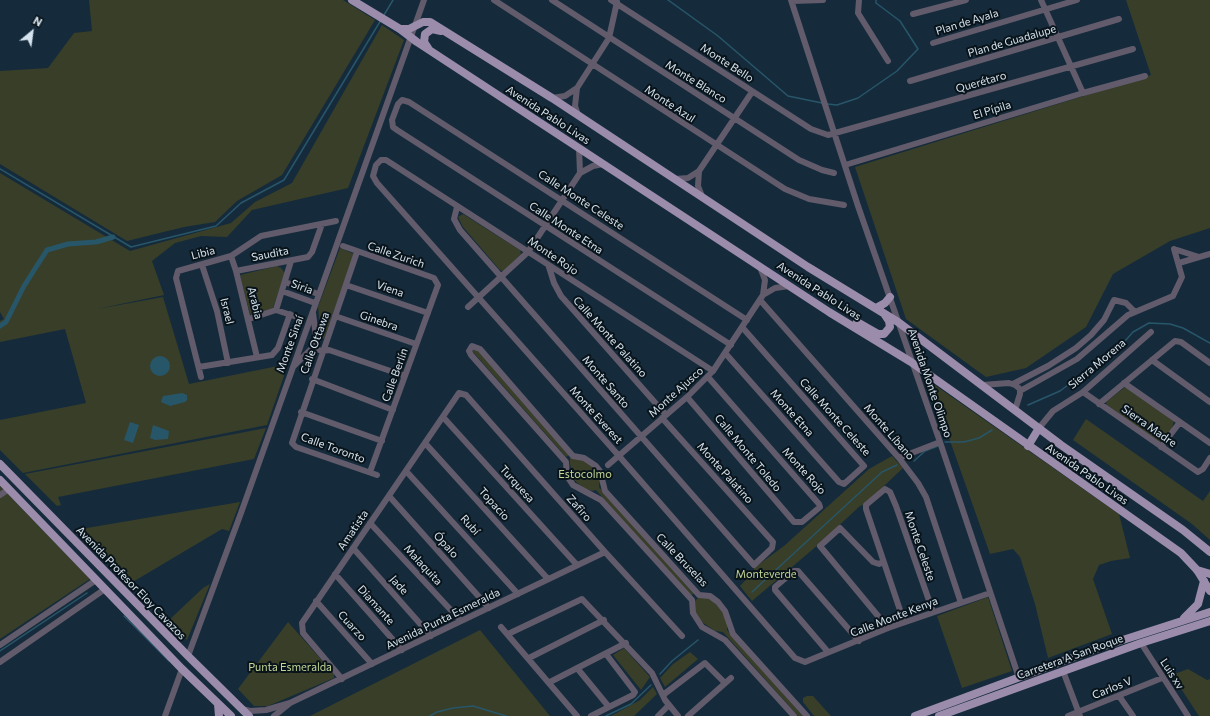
<!DOCTYPE html>
<html>
<head>
<meta charset="utf-8">
<style>
	body { margin:0 }
	#map { position:relative; width:1210px; height:716px; overflow:hidden; background:#152b3c; font-family:Commissioner,sans-serif }
	canvas { display:block }
	.north { position:absolute; left:12px; top:12px; width:40px; height:40px; -webkit-text-stroke:3px #09131a; paint-order:stroke; rotate:29deg; font-size:11px; font-weight:700; line-height:16px; text-align:center; color:#d6e4ef }
	.north::after { content:''; display:block; margin:auto; width:14px; height:18px; background:#d6e4ef; clip-path:polygon(50% 0,100% 100%,50% 72%,0 100%) }
</style>
</head>
<body>
<div id="map">
<canvas width="1210" height="716"></canvas>
<div class="north">N</div>
</div>
<script>
const c = document.querySelector('canvas').getContext('2d');
c.lineJoin = 'round';
function fillPath(path, color) {
  c.fillStyle = color;
  c.fill(path, 'evenodd');
}
function shape(rows) {
  const path = new Path2D();
  for (const r of rows) {
    if (r.length === 3) {
      path.moveTo(r[0] + r[2], r[1]);
      path.arc(r[0], r[1], r[2], 0, 2 * Math.PI);
      continue;
    }
    path.moveTo(r[0], r[1]);
    for (let i = 2; i < r.length; i += 2) path.lineTo(r[i], r[i + 1]);
  }
  return path;
}
function trace(path, color, width, dash) {
  c.strokeStyle = color;
  c.lineWidth = width;
  c.lineCap = dash ? 'butt' : 'round';
  c.setLineDash(dash || []);
  c.stroke(path);
}
function label(font, color, halo, rows, align = 'center') {
  c.font = font + ' Commissioner,sans-serif';
  c.lineWidth = 4;
  c.setLineDash([]);
  c.textBaseline = 'middle';
  c.strokeStyle = halo;
  c.fillStyle = color;
  for (const [text, x, y, turn = 0] of rows) {
    c.save();
    c.translate(x, y);
    c.rotate((+turn || 0) * Math.PI / 180);
    c.textAlign = isNaN(turn) ? turn : align;
    if (halo) c.strokeText(text, 0, 0);
    c.fillText(text, 0, 0);
    c.restore();
  }
}
fillPath(shape([
	[89,0,343,0,375,20,282,175,237,201,215,222,184,227,127,241,0,164,0,71,48,68,74,33,92,31],
	[1126,0,1210,0,1210,228,1170,241,1113,274,1086,327,1026,368,986,377,906,319,855,167,1151,75],
	[382,25,404,40,348,188,252,210,227,237,201,236,175,243,152,261,164,295,97,309,163,297,189,384,288,364,267,425,23,473,0,450,0,420,86,403,65,329,0,342,0,321,4,319,0,312,0,173,130,251,231,223,255,202,292,183],
	[463,214,520,250,521,254,503,272,499,269,463,227,458,217],
	[340,248,354,254,324,339,321,337,318,307],
	[277,266,281,268,285,273,273,308,252,316,250,314,240,275],
	[475,347,569,455,566,457,473,352,473,349],
	[929,381,1119,514,1130,558,1111,561,1099,565,1093,579,1112,634,1048,658,1035,604,1020,557,1013,549,990,554],
	[1125,387,1174,420,1172,429,1163,441,1158,443,1107,405,1106,402],
	[1086,419,1203,501,1210,491,1210,540,1192,524,1073,440],
	[266,428,254,459,58,497,61,505,57,506,25,474],
	[892,456,903,468,865,504,860,506,819,544,752,601,740,586,754,571,754,568,784,546,869,469],
	[574,457,592,464,600,474,599,487,694,594,690,595,596,490,592,491,583,488,574,480,570,464,570,458],
	[0,486,90,579,0,639],
	[240,502,229,531,222,529,131,583,81,529],
	[210,584,187,640,168,621,203,588],
	[699,597,706,597,715,602,722,610,727,623,727,630,803,716,798,716,723,632,715,631,702,622,695,612,694,602],
	[988,597,1012,671,962,688,937,616],
	[288,622,334,674,334,678,268,706,254,706,238,689],
	[480,630,550,716,310,716],
	[624,648,650,677,641,690,613,655],
	[690,652,698,659,665,687,660,678,673,664],
	[1188,669,1207,680,1210,679,1210,716,1199,716,1172,675],
	[653,687,657,694,634,716,611,716,640,700],
	[807,696,813,696,831,716,814,716,803,702,803,698]
]), '#383e28');
fillPath(shape([
	[160,366,10],
	[182,393,187,395,187,400,185,402,170,406,161,402,163,396],
	[130,422,139,425,133,443,124,440],
	[153,425,169,431,168,439,155,440,150,438]
]), '#285669');
trace(shape([
	[668,0,718,36,788,96,822,103],
	[384,15,393,0],
	[827,104,837,105,858,98,897,71,918,49,900,21,876,3,876,0],
	[0,169,131,247,216,226,241,203,284,180,381,20],
	[1028,405,1060,391,1076,379,1085,375,1125,341,1133,332,1149,323,1170,324,1183,328,1210,343],
	[945,442,964,442,979,438,992,430],
	[914,461,925,451,938,446],
	[752,592,882,472,897,465],
	[124,616,169,661],
	[0,651,87,593],
	[660,674,672,661,698,640],
	[430,716,437,712,453,708,473,706,506,716],
	[606,716,631,704,651,685]
]), '#285669', 1.5);
trace(shape([
	[0,326,6,322,24,286,47,250,68,244,96,242,113,237]
]), '#285669', 5);
trace(shape([
	[494,0,785,189,809,199,844,205],
	[552,0,799,160,822,170,834,173],
	[611,0,811,129,828,135,1133,49],
	[791,0,858,206,940,442,1019,678],
	[859,0,858,13,888,61],
	[1041,0,1083,93],
	[792,1,823,0],
	[913,14,966,0],
	[933,43,1077,0],
	[910,81,1119,19],
	[552,98,565,96,577,88],
	[578,115,575,106,577,88,609,38,617,2],
	[579,148,580,173],
	[845,165,1083,93,1145,76],
	[699,171,698,186,702,196],
	[675,179,688,178,699,171,752,92],
	[457,207,454,219,460,230,754,565,772,548,773,542,662,418],
	[343,246,434,278,438,285,370,472],
	[1174,249,1199,257],
	[357,252,292,443,296,447,377,475],
	[231,256,236,271,257,357],
	[1179,263,1210,254],
	[202,265,217,311,228,363],
	[549,267,554,283,561,296,666,415],
	[236,271,308,257,312,252,322,224],
	[285,282,318,294],
	[346,285,428,313],
	[282,291,315,303],
	[763,295,775,288,789,286],
	[760,300,899,458,918,483,926,497,961,603],
	[468,307,528,252,580,173,593,166,603,164],
	[276,310,291,261],
	[276,310,297,317],
	[335,316,416,344],
	[249,319,276,310],
	[731,345,397,130,393,127,392,120,398,104,402,100,409,102,747,320],
	[313,348,322,351,329,350,405,376],
	[726,354,839,482,844,484,864,466,742,327],
	[1152,360,1210,402],
	[294,366,315,345,316,337,313,313],
	[199,367,272,355,278,348,290,314],
	[713,371,386,160,381,160,376,165,373,176,377,183,619,456,795,658,805,662,888,628,990,593],
	[201,377,176,278,178,271,231,256,261,236,336,221],
	[312,379,393,410],
	[1124,383,1210,443],
	[1013,384,1048,366,1076,348,1091,335,1104,320,1114,300,1126,303,1134,311],
	[982,385,1009,383,1015,385,1020,389,1020,394,1015,410],
	[1020,391,1077,359,1128,315,1173,296,1182,277,1174,249],
	[1083,392,1198,472,1203,469,1210,458],
	[687,397,794,522,802,522,820,507,819,504,708,377],
	[1099,404,1175,341,1181,342,1210,363],
	[301,412,382,441],
	[443,417,577,565],
	[1039,428,1053,411,1083,392,1151,332],
	[425,443,548,579],
	[1161,447,1180,422],
	[899,458,940,442],
	[608,465,687,397,713,371,763,295,765,280,760,267],
	[406,471,518,594],
	[0,495,9,489],
	[389,496,489,608],
	[370,523,461,621],
	[353,548,431,636],
	[883,562,879,564,873,562,840,528,820,546,888,628],
	[335,574,402,650],
	[316,601,372,664],
	[904,622,866,509,866,505,885,489,890,492,896,506,933,612],
	[501,627,577,716],
	[508,634,582,599,652,673,665,700,678,716],
	[1141,643,1188,716],
	[0,645,96,580],
	[828,652,775,590,775,587,794,571,798,571,859,641],
	[188,656,241,513,424,0],
	[529,658,604,620],
	[0,662,105,589],
	[577,668,609,707],
	[1063,671,1080,716],
	[342,679,303,633,302,623,459,393,466,395,605,552,682,636],
	[550,682,626,643],
	[663,695,705,663,725,683],
	[1119,696,1133,716],
	[242,709,250,711,266,710,290,703,605,552],
	[165,716,182,669],
	[274,716,289,704],
	[591,716,633,695,635,692,606,654],
	[658,716,668,706],
	[688,716,731,678],
	[794,716,725,640,702,627,693,613,692,600,601,500,573,485,567,476,566,462,471,355,469,351,472,346,480,349,573,456,584,458,596,466,600,471,605,491,699,595,710,596,718,602,725,611,733,634,807,716],
	[1068,716,1162,678]
]), '#625b6b', 6);
trace(shape([
	[352,0,400,29,417,42,829,312,911,362,1181,553,1197,570,1210,591],
	[400,29,409,29,423,22,430,22,552,98,808,267,898,322,1061,445,1183,530,1210,552],
	[428,48,424,42,425,34,432,29,441,31],
	[876,308,885,303,890,297],
	[857,322,878,334,884,334,890,327,889,321,885,315],
	[1028,446,1039,428],
	[0,464,188,656,249,716],
	[0,480,182,669,231,716],
	[1197,570,1210,574],
	[1184,618,1198,604,1204,581],
	[218,704,219,716],
	[915,716,1101,647,1210,612],
	[939,716,1141,643,1210,621]
]), '#9b8cac', 8);
label('11px', '#d6e4ef', '#09131a', [
	["Plan de Ayala",967,22,-17],
	["Plan de Guadalupe",1012,41,-16],
	["Monte Bello",727,63,33],
	["Monte Blanco",696,82,32],
	["Querétaro",981,82,-16],
	["Monte Azul",670,104,33],
	["El Pípila",992,110,-17],
	["Avenida Pablo Livas",548,115,33],
	["Calle Monte Celeste",581,200,33],
	["Calle Monte Etna",566,228,33],
	["Libia",203,253,-14],
	["Saudita",270,254,-11],
	["Calle Zurich",396,255,19],
	["Monte Rojo",553,256,34],
	["Siria",302,287,20],
	["Viena",390,289,19],
	["Avenida Pablo Livas",819,291,33],
	["Arabia",255,303,76],
	["Israel",227,311,76],
	["Ginebra",379,321,19],
	["Calle Monte Palatino",610,337,48],
	["Calle Ottawa",315,343,-70],
	["Monte Sinaí",290,344,-70],
	["Sierra Morena",1097,364,-40],
	["Calle Berlín",395,375,-70],
	["Monte Santo",606,382,49],
	["Avenida Monte Olimpo",930,383,71],
	["Monte Ajusco",676,392,-42],
	["Monte Etna",792,413,48],
	["Monte Everest",596,415,48],
	["Calle Monte Celeste",835,417,48],
	["Sierra Madre",1149,426,35],
	["Monte Líbano",889,432,49],
	["Calle Toronto",333,448,20],
	["Calle Monte Toledo",748,453,50],
	["Monte Rojo",804,471,48],
	["Monte Palatino",725,473,48],
	["Avenida Pablo Livas",1087,474,35],
	["Turquesa",517,484,48],
	["Topacio",494,504,48],
	["Zafiro",579,508,49],
	["Rubí",470,525,48],
	["Amatista",353,530,-56],
	["Ópalo",446,545,48],
	["Monte Celeste",920,546,71],
	["Calle Bruselas",682,560,46],
	["Malaquita",423,565,47],
	["Avenida Profesor Eloy Cavazos",131,583,46],
	["Jade",399,585,48],
	["Diamante",376,605,48],
	["Calle Monte Kenya",894,617,-21],
	["Avenida Punta Esmeralda",443,619,-26],
	["Cuarzo",352,626,48],
	["Carretera A San Roque",1070,657,-20],
	["Luis xv",1172,674,57],
	["Carlos V",1112,688,-22]
]);
label('11px', '#c4d795', '#09131a', [
	["Estocolmo",585,474],
	["Monteverde",766,574],
	["Punta Esmeralda",290,667]
]);
</script>
</body>
</html>
